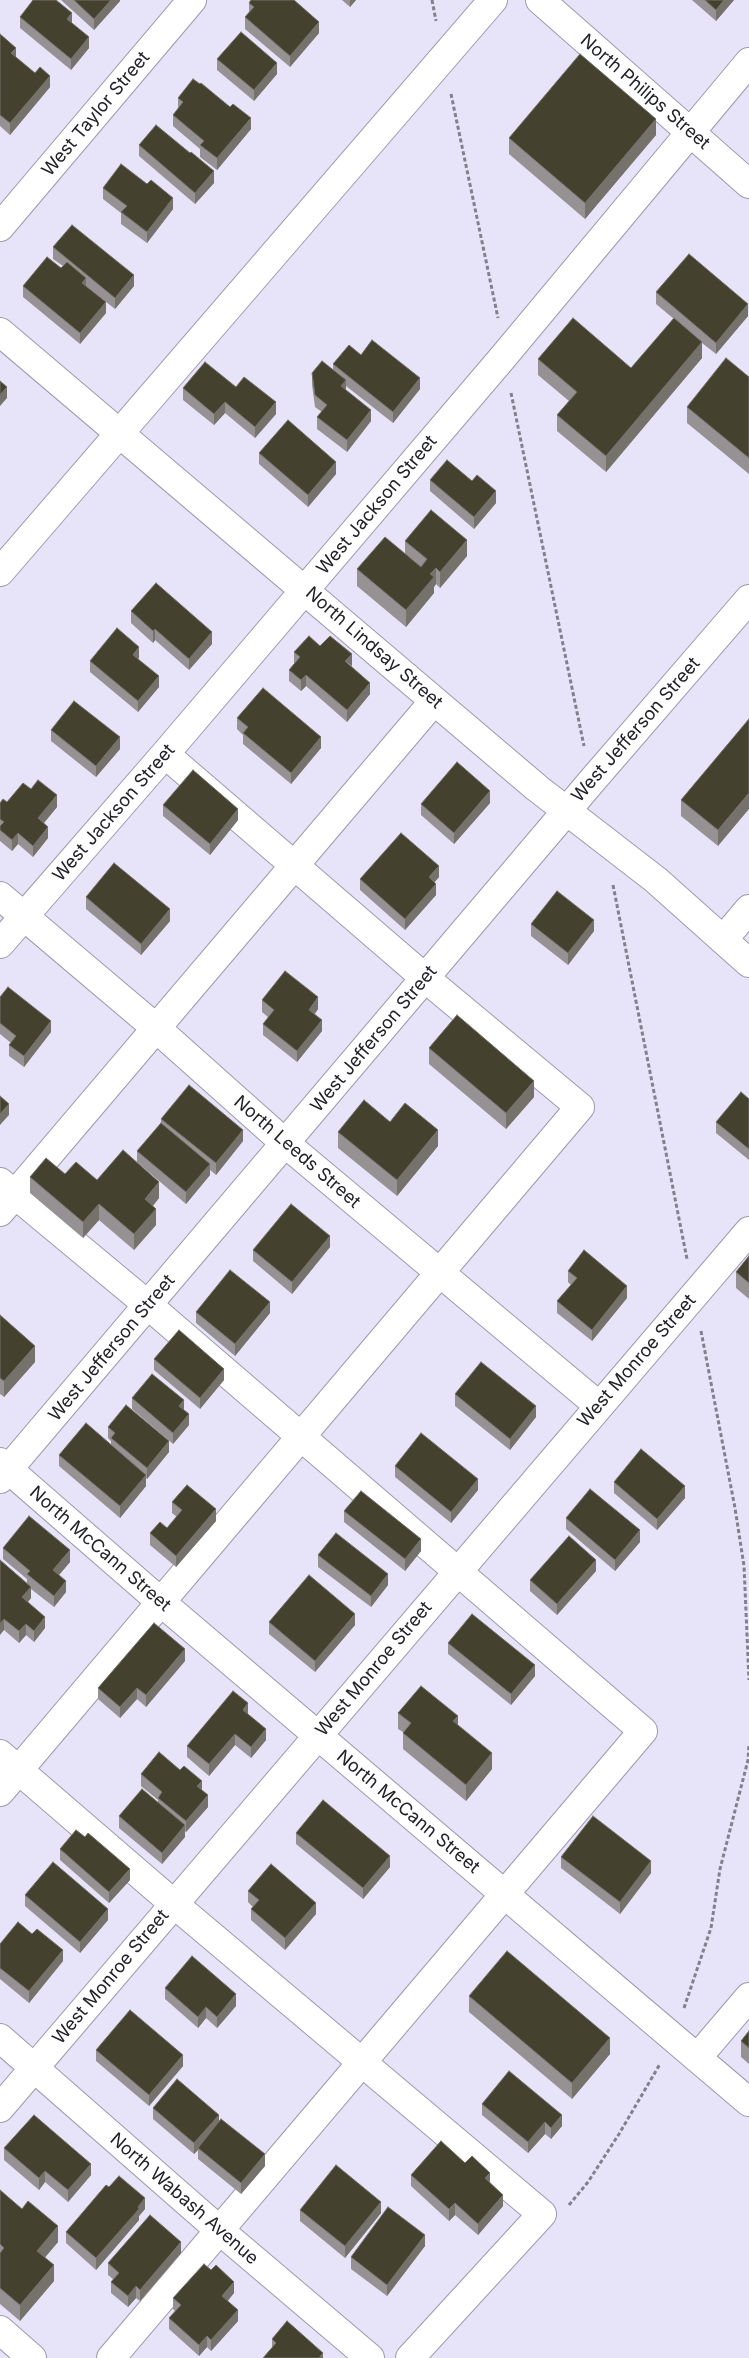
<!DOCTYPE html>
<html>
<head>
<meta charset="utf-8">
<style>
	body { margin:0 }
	canvas { display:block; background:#e7e3f8 }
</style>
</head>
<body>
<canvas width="749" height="2358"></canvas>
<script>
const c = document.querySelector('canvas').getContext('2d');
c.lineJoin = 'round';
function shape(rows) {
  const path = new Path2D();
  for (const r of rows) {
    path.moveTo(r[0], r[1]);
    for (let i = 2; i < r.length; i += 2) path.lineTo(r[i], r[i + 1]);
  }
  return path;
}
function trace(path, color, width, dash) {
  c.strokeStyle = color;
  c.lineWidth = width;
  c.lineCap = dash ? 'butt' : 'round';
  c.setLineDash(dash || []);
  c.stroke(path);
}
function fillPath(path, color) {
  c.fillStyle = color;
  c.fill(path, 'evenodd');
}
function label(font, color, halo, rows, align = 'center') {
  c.font = font + ' Inter,sans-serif';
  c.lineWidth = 5;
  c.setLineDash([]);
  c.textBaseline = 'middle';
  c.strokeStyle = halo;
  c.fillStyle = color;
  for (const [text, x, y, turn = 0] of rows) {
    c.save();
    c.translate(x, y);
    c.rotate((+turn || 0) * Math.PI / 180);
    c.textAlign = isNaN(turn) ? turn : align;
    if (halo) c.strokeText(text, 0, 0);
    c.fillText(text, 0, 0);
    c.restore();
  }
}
const minor = shape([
	[540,0,749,184],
	[0,227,192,0],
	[0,332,537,788,656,880,749,963],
	[0,572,493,0],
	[0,896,156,1028,286,1144,598,1405],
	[723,940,749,909],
	[0,944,165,754,504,356,749,62],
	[0,1182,148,1305,643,1731,111,2358],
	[0,1212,434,701],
	[0,1462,162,1603,749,2102],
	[0,1479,591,782,749,599],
	[0,1754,174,1904,542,2214,410,2358],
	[0,1792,580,1107,425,978,165,754],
	[0,2038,218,2229,370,2358],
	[697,2058,749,1997],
	[0,2108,749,1231],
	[0,2330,32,2358]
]);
trace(minor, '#9d9aad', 30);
trace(shape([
	[432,0,436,21],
	[451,94,498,318],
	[511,393,584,746],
	[613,885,687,1259],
	[701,1331,735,1508,744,1566,749,1680],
	[684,2008,711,1928,720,1869,748,1760,749,1744],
	[569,2205,588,2182,619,2134,660,2064]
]), '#82808d', 3, [4, 2.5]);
trace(minor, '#fff', 28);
fillPath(shape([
	[61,0,120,0,120,1,94,30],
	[342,0,356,0,350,7],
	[692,0,734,0,716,21],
	[249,3,319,33,290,67,245,29,245,17,249,12],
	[20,17,72,23,89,48,71,70,20,28],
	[0,34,16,57,50,87,10,135,0,126],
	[217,59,277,74,254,101,217,70],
	[178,98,251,129,217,170,200,157,200,149,173,126,173,115,178,109],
	[656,135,585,219,509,154,509,138],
	[139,145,214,183,195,204,139,156],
	[103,188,173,209,147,243,121,224,121,213,103,199],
	[53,247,134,286,115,309,86,286,106,313,80,344,23,297,23,286,61,268,63,266,53,259],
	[656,292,748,316,716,354,702,343,702,358,606,472,557,431,557,415,569,401,538,375,538,359,631,368,674,319,656,304],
	[361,355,420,389,393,423,346,386,346,390,371,421,347,452,317,429,317,417,322,412,315,407,312,385,312,373,333,370,333,364],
	[749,377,749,474,687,423,687,407],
	[236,387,276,414,255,438,225,413,214,425,183,400,183,388],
	[259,453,336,474,308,507,259,464],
	[430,480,472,481,496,503,474,529,430,491],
	[405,541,467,556,440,588,436,584,434,587,434,593,406,627,357,586,357,569,405,554],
	[131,611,212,644,189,670,155,640,153,643,131,623],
	[320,646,351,666,370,694,347,722,306,686,301,691,289,681,289,670,294,664,294,652],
	[139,658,138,659,159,687,138,712,90,672,90,661],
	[237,718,321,748,291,784,243,744,243,735,237,729],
	[749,719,718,846,681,816,681,800],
	[51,730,120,749,96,777,51,741],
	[31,789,57,807,44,823,48,838,33,857,18,844,12,851,0,841,0,803,7,802],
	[490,803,454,844,421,815,421,804],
	[163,805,238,820,210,855,163,816],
	[439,877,434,882,436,895,405,930,360,890,360,879],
	[86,897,170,921,141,955,86,909],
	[531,924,594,931,568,965,531,936],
	[0,997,51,1032,24,1067,9,1056,9,1045,11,1043,0,1034],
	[262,1000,318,1009,315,1014,322,1031,297,1062,263,1035,263,1024,268,1017,262,1012],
	[429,1048,534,1097,506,1129,429,1064],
	[749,1099,749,1160,716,1133,716,1122],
	[161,1119,243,1141,216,1175,210,1170,210,1175,186,1204,137,1162,137,1151,161,1123],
	[390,1122,438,1146,397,1196,338,1148,338,1132],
	[65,1174,97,1180,159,1198,153,1206,156,1225,134,1250,99,1220,83,1238,30,1193,30,1177],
	[330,1247,292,1294,253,1261,253,1250],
	[749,1256,749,1299,736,1288,736,1272],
	[568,1271,627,1298,592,1341,557,1313,557,1301,571,1285,568,1282],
	[196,1312,270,1313,235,1356,196,1323],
	[0,1315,35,1362,4,1397,0,1394],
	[154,1359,224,1380,200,1409,154,1370],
	[455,1394,536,1417,510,1450,455,1406],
	[132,1398,184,1410,189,1425,173,1444,132,1409],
	[108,1427,169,1452,147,1479,146,1478,146,1486,120,1518,59,1466,59,1455,111,1445,111,1441,108,1438],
	[395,1466,478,1490,451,1523,395,1477],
	[614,1482,685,1498,657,1530,614,1493],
	[172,1502,216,1521,176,1567,150,1545,150,1533,167,1528,177,1517,172,1513],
	[344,1511,421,1551,405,1571,344,1522],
	[566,1518,640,1542,615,1571,566,1529],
	[3,1548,70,1562,59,1575,66,1592,54,1607,31,1589,31,1598,28,1602,45,1628,34,1642,26,1635,19,1643,4,1630,0,1560,27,1583,27,1579,3,1559],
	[318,1555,388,1585,371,1607,318,1567],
	[596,1571,557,1615,530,1591,530,1580],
	[269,1622,355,1625,315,1672,269,1634],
	[448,1643,535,1676,511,1705,448,1654],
	[185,1661,146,1707,137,1699,120,1718,98,1699,98,1688],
	[398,1713,458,1725,492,1769,466,1801,403,1749,403,1732,398,1729],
	[248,1715,266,1740,251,1758,235,1745,209,1776,187,1757,187,1746],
	[141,1774,202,1791,208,1807,186,1832,185,1831,185,1837,162,1864,119,1828,119,1816,158,1803,158,1800,141,1786],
	[296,1833,390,1867,363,1899,296,1844],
	[60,1849,130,1880,109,1903,60,1860],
	[561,1857,651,1873,620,1914,561,1868],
	[248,1891,316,1914,285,1950,251,1920,251,1909,253,1907,248,1902],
	[25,1895,108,1920,80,1953,25,1906],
	[0,1944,63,1961,29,2003,0,1979],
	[165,1988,236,2006,217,2028,206,2018,198,2028,165,1999],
	[469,1996,610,2054,572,2099,469,2012],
	[749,2031,749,2064,741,2057,741,2041],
	[96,2050,183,2066,149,2106,96,2061],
	[482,2104,562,2126,551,2139,545,2134,528,2153,482,2115],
	[153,2108,219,2122,265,2166,241,2194,198,2159,198,2150,194,2154,153,2119],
	[4,2148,91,2175,68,2202,45,2182,39,2190,4,2160],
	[465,2163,490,2183,503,2206,478,2235,455,2215,449,2221,411,2186,411,2175],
	[0,2190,58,2242,45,2257,54,2281,20,2321,0,2304],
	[145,2209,139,2216,139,2220,96,2270,66,2243,66,2232],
	[300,2210,381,2213,345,2258,300,2221],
	[425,2246,387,2296,351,2269,351,2257],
	[181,2253,140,2301,136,2298,128,2307,111,2293,111,2282,113,2279,108,2275,108,2263],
	[234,2293,228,2301,238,2321,211,2351,207,2347,199,2356,169,2329,169,2318,175,2311,173,2309,173,2298],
	[272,2339,323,2358,272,2347]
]), '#969294');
fillPath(shape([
	[111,0,120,0,120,1,94,30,94,19],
	[350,0,356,0,350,7],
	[724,0,734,0,716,21,716,10],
	[72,13,72,24,67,19],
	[319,22,319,33,290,67,290,56],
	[89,37,89,48,71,70,71,59],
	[16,48,16,59,11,53],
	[277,63,277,74,254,101,254,90],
	[50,76,50,87,10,135,10,123],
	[251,118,251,129,217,170,217,158],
	[656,119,656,135,585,219,585,203],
	[214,171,214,183,195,204,195,193],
	[173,198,173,209,147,243,147,232],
	[134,275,134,286,115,309,115,298],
	[86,278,86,289,82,283],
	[106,302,106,313,80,344,80,333],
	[748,304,748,316,716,354,716,343],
	[702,342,702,358,606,472,606,456],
	[420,378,420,389,393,423,393,412],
	[346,380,346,391,341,386],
	[7,387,7,398,0,406,0,395],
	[225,402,225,413,214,425,214,414],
	[276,402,276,414,255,438,255,427],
	[371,410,371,421,347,452,347,440],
	[336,462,336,474,308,507,308,495],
	[496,491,496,503,474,529,474,517],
	[467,540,467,556,440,588,440,572],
	[436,568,436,584,434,587,434,593,406,627,406,610,430,574],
	[155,629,155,640,153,643,153,631],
	[212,632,212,644,189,670,189,659],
	[139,647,139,658,133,666,133,655],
	[352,654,352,666,345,661],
	[306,675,306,686,301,691,301,680],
	[159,676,159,687,138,712,138,701],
	[370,683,370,694,347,722,347,710],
	[120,737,120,749,96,777,96,766],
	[321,737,321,748,291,784,291,773],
	[490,791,490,803,454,844,454,833],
	[749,793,749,809,718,846,718,830],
	[57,795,57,807,38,830,38,818],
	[238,809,238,820,210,855,210,844],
	[48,827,48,838,33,857,33,846],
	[18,833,18,844,12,851,12,840],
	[439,866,439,877,429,889,429,877],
	[436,884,436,895,405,930,405,919],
	[170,909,170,921,141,955,141,944],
	[594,920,594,931,568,965,568,953],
	[318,997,318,1009,309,1021,309,1010],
	[322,1020,322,1031,297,1062,297,1051],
	[51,1021,51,1032,24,1067,24,1056],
	[534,1081,534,1097,506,1129,506,1113],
	[9,1104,9,1115,0,1125,0,1114],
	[243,1130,243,1141,216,1175,216,1163],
	[438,1130,438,1146,397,1196,397,1180],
	[210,1164,210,1175,186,1204,186,1192],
	[159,1182,159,1198,145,1215,145,1199],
	[99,1204,99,1220,83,1238,83,1222],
	[156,1209,156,1225,134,1250,134,1234],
	[330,1236,330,1247,292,1294,292,1282],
	[627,1286,627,1298,592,1341,592,1330],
	[270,1302,270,1313,235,1356,235,1344],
	[35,1346,35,1362,4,1397,4,1381],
	[224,1369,224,1380,200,1409,200,1398],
	[184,1400,184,1412,179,1406],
	[536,1406,536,1417,510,1450,510,1439],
	[189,1414,189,1425,173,1444,173,1433],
	[169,1441,169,1452,147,1479,147,1468],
	[146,1475,146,1486,120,1518,120,1506],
	[478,1479,478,1490,451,1523,451,1512],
	[685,1486,685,1498,657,1530,657,1519],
	[216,1509,216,1521,176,1567,176,1556],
	[640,1530,640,1542,615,1571,615,1560],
	[421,1539,421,1551,405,1571,405,1559],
	[70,1550,70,1562,53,1582,53,1570],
	[596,1560,596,1571,557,1615,557,1604],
	[388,1574,388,1585,371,1607,371,1596],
	[66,1581,66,1592,54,1607,54,1596],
	[31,1587,31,1598,22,1609,22,1597],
	[355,1614,355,1625,315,1672,315,1661],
	[45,1617,45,1628,34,1642,34,1631],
	[4,1619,4,1630,0,1635,0,1624],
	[26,1624,26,1635,19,1643,19,1631],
	[185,1649,185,1661,146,1707,146,1695],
	[535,1665,535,1676,511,1705,511,1694],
	[137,1688,137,1699,120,1718,120,1707],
	[248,1703,248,1715,243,1710],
	[458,1716,458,1732,453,1721],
	[266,1729,266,1740,251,1758,251,1747],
	[235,1734,235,1745,209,1776,209,1764],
	[492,1753,492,1769,466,1801,466,1785],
	[202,1781,202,1792,197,1786],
	[208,1795,208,1807,186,1832,186,1821],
	[185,1825,185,1837,162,1864,162,1853],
	[390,1856,390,1867,363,1899,363,1888],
	[651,1861,651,1873,620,1914,620,1902],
	[130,1869,130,1880,109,1903,109,1892],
	[316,1903,316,1914,285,1950,285,1938],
	[108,1909,108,1920,80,1953,80,1942],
	[63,1950,63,1961,29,2003,29,1991],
	[236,1994,236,2006,217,2028,217,2017],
	[206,2007,206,2018,198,2028,198,2017],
	[610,2038,610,2054,572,2099,572,2083],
	[183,2055,183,2066,149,2106,149,2095],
	[219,2115,219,2126,198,2148,198,2150,194,2154,194,2143],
	[562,2115,562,2126,551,2139,551,2128],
	[545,2122,545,2134,528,2153,528,2142],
	[265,2154,265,2166,241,2194,241,2183],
	[91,2164,91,2175,68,2202,68,2190],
	[45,2171,45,2182,39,2190,39,2178],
	[490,2173,490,2184,485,2178],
	[503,2195,503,2206,478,2235,478,2224],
	[145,2198,145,2209,139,2216,139,2220,96,2270,96,2258],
	[381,2202,381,2213,345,2258,345,2246],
	[455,2203,455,2215,449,2221,449,2209],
	[58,2226,58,2242,37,2267,37,2251],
	[425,2235,425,2246,387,2296,387,2285],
	[181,2242,181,2253,140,2301,140,2290],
	[54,2265,54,2281,20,2321,20,2305],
	[234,2282,234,2293,222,2307,222,2296],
	[136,2286,136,2298,128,2307,128,2296],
	[238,2310,238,2321,211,2351,211,2340],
	[207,2336,207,2347,199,2356,199,2345],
	[323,2353,323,2358,319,2358]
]), '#75726b');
const building = shape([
	[33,0,56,0,72,13,67,19,89,37,71,59,20,17,33,0],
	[74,0,111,0,94,19,74,0],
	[251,0,294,0,319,22,290,56,245,17,254,7,249,3,251,0],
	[705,0,724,0,716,10,705,0],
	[241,32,277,63,254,90,217,59,241,32],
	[0,34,16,48,11,53,35,73,40,67,50,76,10,123,0,115,0,34],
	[580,54,656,119,585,203,509,138,580,54],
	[193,79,200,84,201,83,230,107,233,104,251,118,217,158,200,145,204,141,173,115,183,102,178,98,193,79],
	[156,125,190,153,191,152,214,171,195,193,139,145,156,125],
	[121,164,147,184,151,180,173,198,147,232,121,212,127,206,103,188,121,164],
	[72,225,134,275,115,298,53,247,72,225],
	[689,254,748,304,716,343,656,292,689,254],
	[47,257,61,268,67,262,86,278,82,283,106,302,80,333,23,286,47,257],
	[573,318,631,368,674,318,702,342,606,456,557,415,577,392,538,359,573,318],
	[372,340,420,378,393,412,333,364,349,345,361,355,372,340],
	[726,358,749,377,749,458,687,407,726,358],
	[322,361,346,380,341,386,371,410,347,440,317,417,327,405,315,395,312,373,322,361],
	[205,362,236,387,244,377,276,402,255,427,225,402,214,414,183,388,205,362],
	[0,381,7,387,0,395,0,381],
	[288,420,336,462,308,495,259,453,288,420],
	[447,460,472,481,477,475,496,491,474,517,430,480,447,460],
	[431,510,467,540,440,572,436,568,430,574,434,577,406,610,357,569,385,537,421,567,427,559,405,541,431,510],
	[156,583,212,632,189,659,155,629,153,631,131,611,156,583],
	[117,628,139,647,133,655,159,676,138,701,90,661,117,628],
	[309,636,320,646,330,636,352,654,345,661,370,683,347,710,306,675,301,680,289,670,300,657,294,652,309,636],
	[263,688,321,737,291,773,243,733,248,727,237,718,263,688],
	[74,701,120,737,96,766,51,730,74,701],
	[749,719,749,793,718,830,681,800,749,719],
	[457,762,490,791,454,833,421,804,457,762],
	[193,770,238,809,210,844,163,805,193,770],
	[38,780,57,795,38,818,48,827,33,846,18,833,12,840,0,830,0,826,4,822,0,819,0,803,3,799,7,802,23,783,31,789,38,780],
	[401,833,439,866,429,877,436,884,405,919,360,879,401,833],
	[114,863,170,909,141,944,86,897,114,863],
	[557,891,594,920,568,953,531,924,557,891],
	[285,971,318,997,309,1010,322,1020,297,1051,263,1024,274,1010,262,1000,285,971],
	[8,987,51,1021,24,1056,9,1045,16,1036,0,1023,0,997,8,987],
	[457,1015,534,1081,506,1113,429,1048,457,1015],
	[189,1085,243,1130,216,1163,161,1119,189,1085],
	[741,1092,749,1099,749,1149,716,1122,741,1092],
	[0,1096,9,1104,0,1114,0,1096],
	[364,1100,390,1122,405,1103,438,1130,397,1180,338,1132,364,1100],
	[161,1123,210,1164,186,1192,137,1151,161,1123],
	[123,1150,159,1182,145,1199,156,1209,134,1234,99,1204,83,1222,30,1177,46,1158,65,1174,76,1162,97,1180,123,1150],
	[291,1204,330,1236,292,1282,253,1250,291,1204],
	[584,1250,627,1286,592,1330,557,1301,577,1278,568,1271,584,1250],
	[749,1256,749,1283,736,1272,749,1256],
	[230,1270,270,1302,235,1344,196,1312,230,1270],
	[0,1315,35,1346,4,1381,0,1378,0,1315],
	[179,1330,224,1369,200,1398,154,1359,179,1330],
	[481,1362,536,1406,510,1439,455,1394,481,1362],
	[152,1374,184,1400,179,1406,189,1414,173,1433,132,1398,152,1374],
	[126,1405,169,1441,147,1468,111,1438,115,1433,108,1427,126,1405],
	[86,1423,146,1475,120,1506,59,1455,86,1423],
	[421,1433,478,1479,451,1512,395,1466,421,1433],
	[641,1449,685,1486,657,1519,614,1482,641,1449],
	[187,1485,216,1509,176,1556,150,1533,160,1522,167,1528,182,1510,172,1502,187,1485],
	[590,1489,640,1530,615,1560,566,1518,590,1489],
	[361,1491,421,1539,405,1559,344,1511,361,1491],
	[29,1516,70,1550,53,1570,66,1581,54,1596,27,1574,30,1571,3,1548,29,1516],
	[336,1533,388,1574,371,1596,318,1555,336,1533],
	[569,1536,596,1560,557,1604,530,1580,569,1536],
	[0,1560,31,1587,22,1597,45,1617,34,1631,26,1624,19,1631,4,1619,0,1624,0,1560],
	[309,1575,355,1614,315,1661,269,1622,309,1575],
	[472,1614,535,1665,511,1694,448,1643,472,1614],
	[154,1623,185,1649,146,1695,137,1688,120,1707,98,1688,154,1623],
	[421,1686,458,1716,453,1721,492,1753,466,1785,403,1733,411,1723,398,1713,421,1686],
	[233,1691,248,1703,243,1710,266,1729,251,1747,235,1734,209,1764,187,1746,233,1691],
	[159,1752,180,1770,184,1766,202,1781,197,1786,208,1795,186,1821,158,1798,162,1792,141,1774,159,1752],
	[142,1789,185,1825,162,1853,119,1816,142,1789],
	[323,1800,390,1856,363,1888,296,1833,323,1800],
	[593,1816,651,1861,620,1902,561,1857,593,1816],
	[76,1830,85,1837,88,1833,130,1869,109,1892,60,1849,76,1830],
	[53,1862,108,1909,80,1942,25,1895,53,1862],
	[271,1864,316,1903,285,1938,251,1909,259,1900,248,1891,271,1864],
	[18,1922,32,1934,37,1929,63,1950,29,1991,0,1968,0,1944,18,1922],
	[507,1951,610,2038,572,2083,469,1996,507,1951],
	[192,1956,236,1994,217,2017,206,2007,198,2017,165,1988,192,1956],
	[130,2010,183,2055,149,2095,96,2050,130,2010],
	[749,2031,749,2048,741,2041,749,2031],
	[509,2071,562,2115,551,2128,545,2122,528,2142,482,2104,509,2071],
	[177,2079,219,2115,194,2143,153,2108,177,2079],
	[34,2115,91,2164,68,2190,45,2171,39,2178,4,2148,34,2115],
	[221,2119,265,2154,241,2183,198,2148,221,2119],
	[441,2141,465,2163,472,2156,490,2173,485,2178,503,2195,478,2224,455,2203,449,2209,411,2175,441,2141],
	[336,2165,381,2202,345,2246,300,2210,336,2165],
	[119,2176,145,2198,138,2207,139,2209,96,2258,66,2232,106,2185,109,2187,119,2176],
	[0,2190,22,2209,28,2201,58,2226,37,2251,54,2265,20,2305,0,2288,0,2253,4,2248,0,2244,0,2190],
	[388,2207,425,2235,387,2285,351,2257,388,2207],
	[150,2215,181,2242,140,2290,136,2286,128,2296,111,2282,119,2273,108,2263,150,2215],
	[204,2264,211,2270,216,2265,234,2282,222,2296,238,2310,211,2340,207,2336,199,2345,169,2318,181,2305,173,2298,204,2264],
	[287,2321,323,2353,319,2358,263,2358,276,2343,272,2339,287,2321]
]);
fillPath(building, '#44412f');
trace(building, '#75726b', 1);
label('18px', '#222128', '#fff', [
	["North Philips Street",645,92,41],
	["West Taylor Street",96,114,-50],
	["West Jackson Street",377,505,-50],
	["North Lindsay Street",374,648,41],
	["West Jefferson Street",636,730,-49],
	["West Jackson Street",114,813,-49],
	["West Jefferson Street",374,1039,-50],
	["North Leeds Street",297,1152,41],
	["West Jefferson Street",112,1348,-50],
	["West Monroe Street",637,1361,-49],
	["North McCann Street",100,1549,41],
	["West Monroe Street",374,1669,-50],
	["North McCann Street",408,1812,40],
	["West Monroe Street",111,1977,-50],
	["North Wabash Avenue",184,2199,41]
]);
</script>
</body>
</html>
